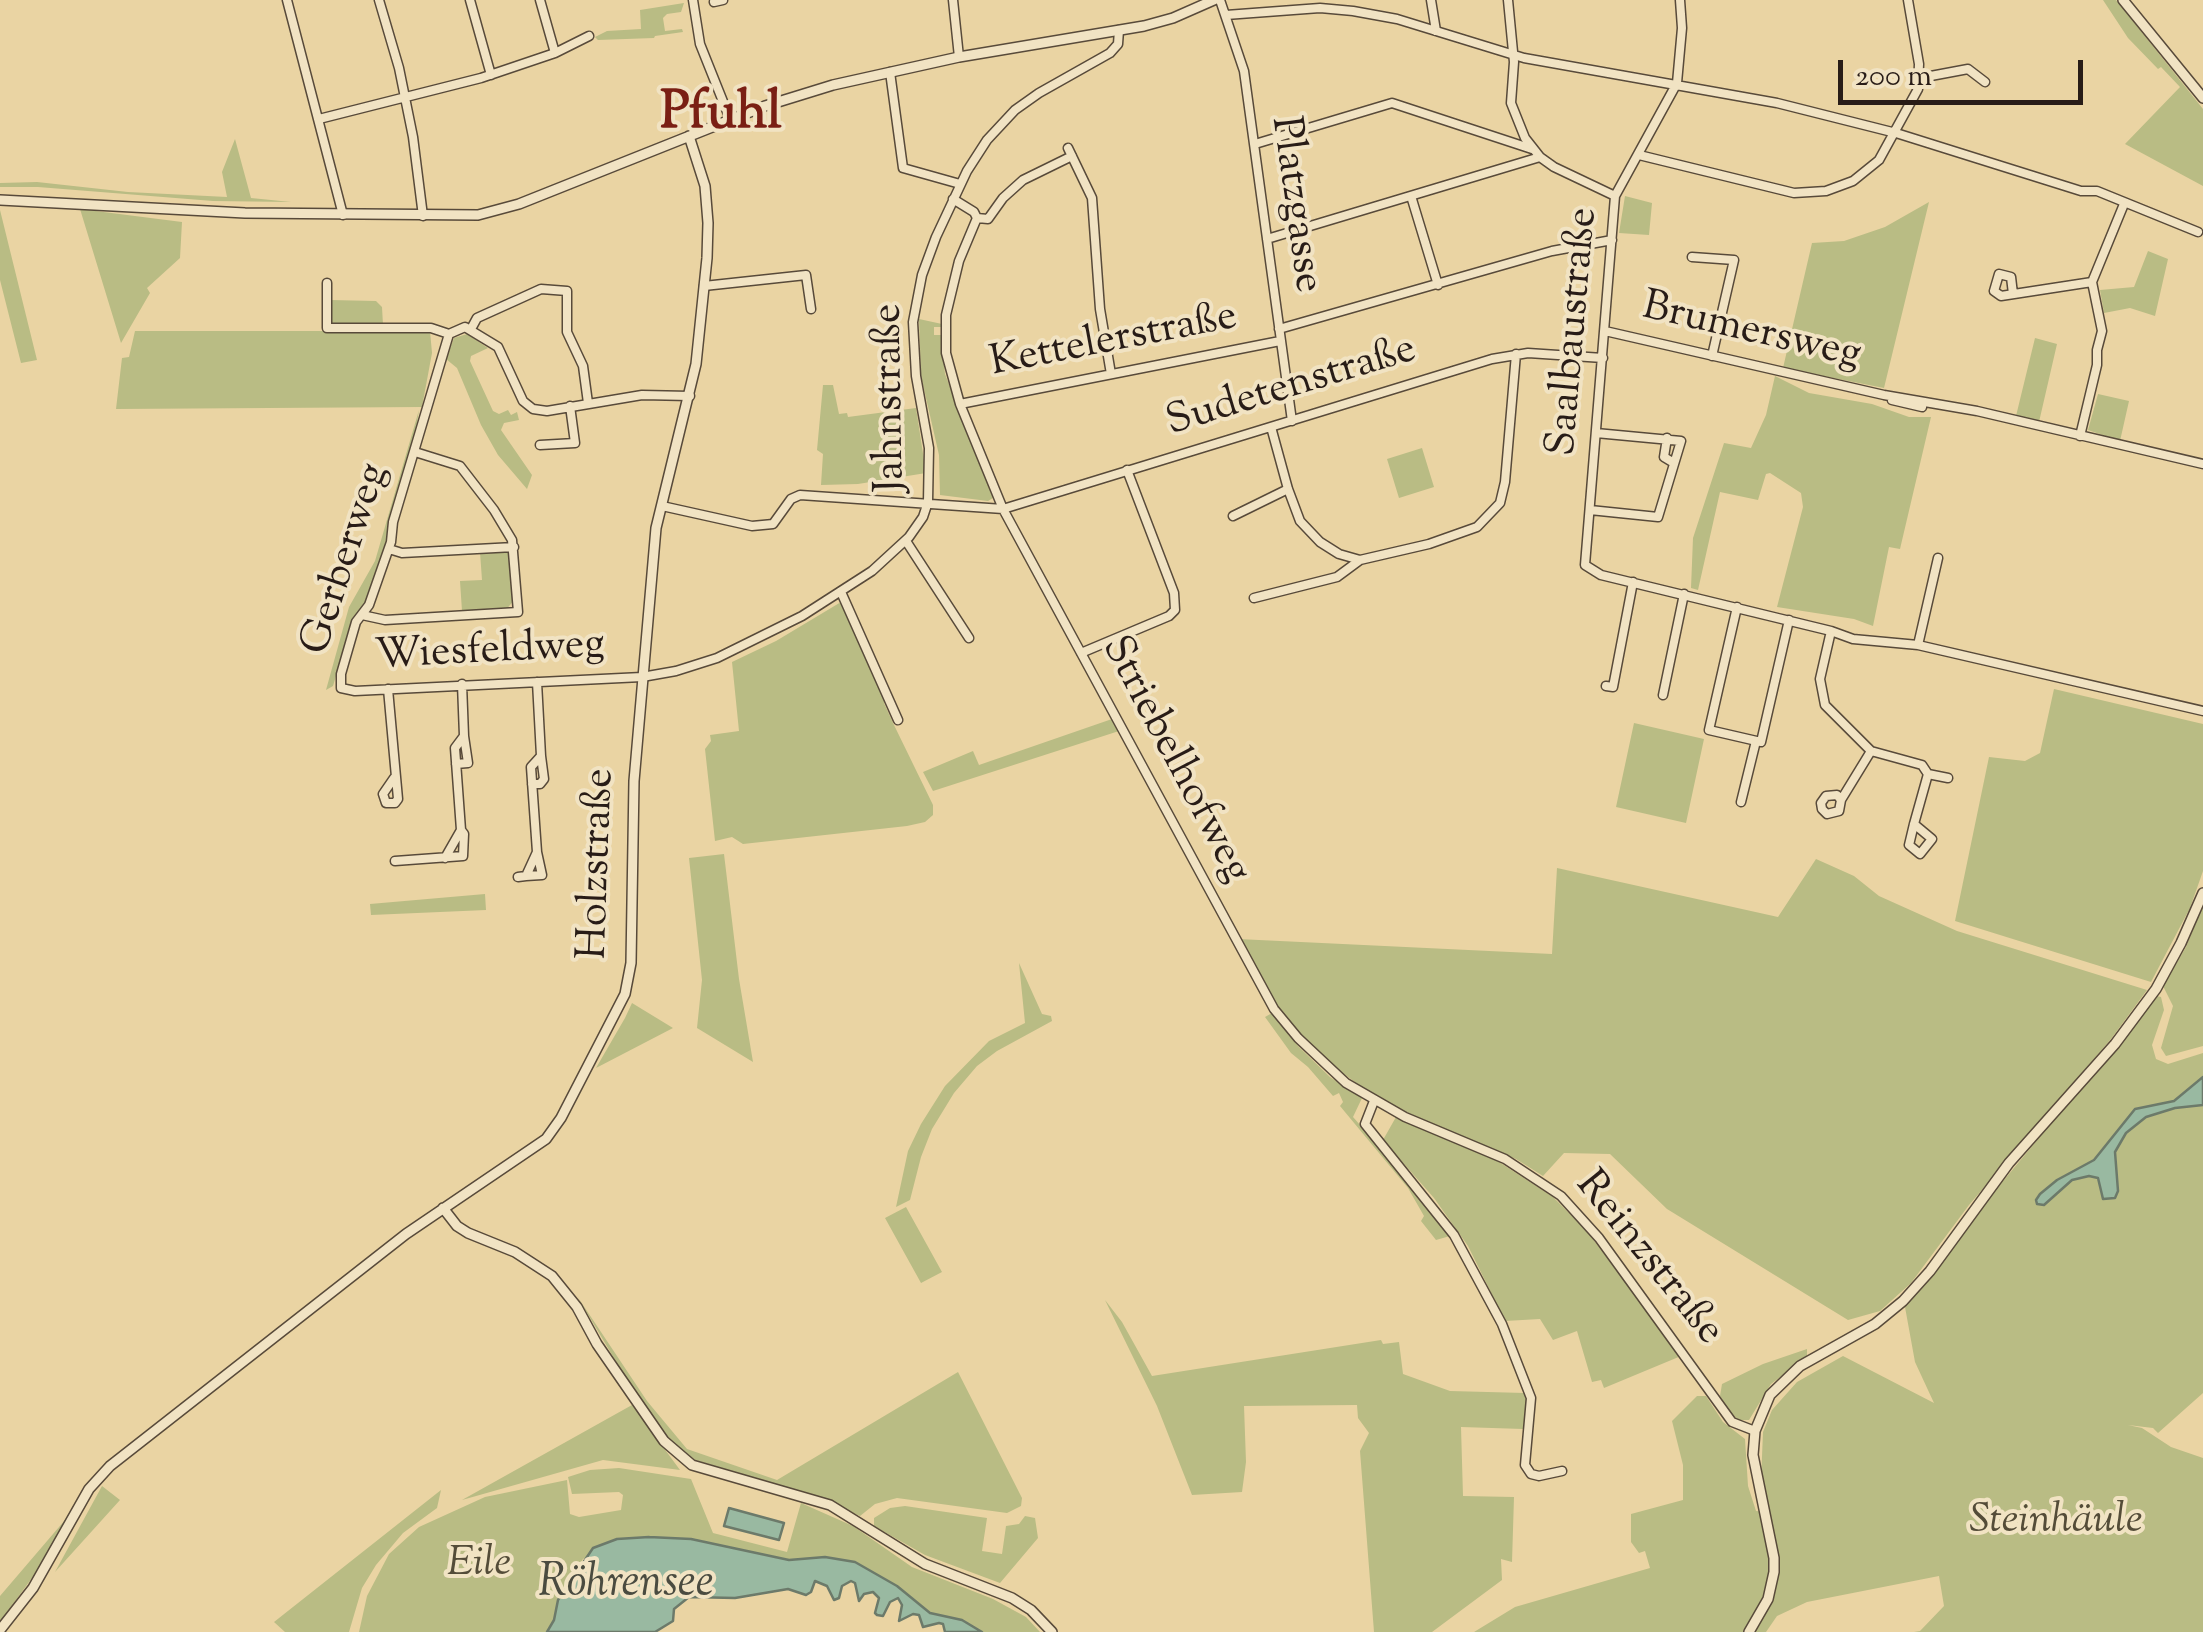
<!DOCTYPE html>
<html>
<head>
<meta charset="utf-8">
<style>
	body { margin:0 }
	#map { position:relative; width:2203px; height:1632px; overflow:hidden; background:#ead4a3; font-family:"Sorts Mill Goudy",serif }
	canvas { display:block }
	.scale { position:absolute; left:1838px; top:60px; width:245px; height:45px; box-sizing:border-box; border:5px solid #281c17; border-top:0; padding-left:12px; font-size:30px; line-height:35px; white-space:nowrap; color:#281c17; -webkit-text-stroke:8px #f1e3c3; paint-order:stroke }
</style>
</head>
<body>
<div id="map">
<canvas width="2203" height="1632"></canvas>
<div class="scale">200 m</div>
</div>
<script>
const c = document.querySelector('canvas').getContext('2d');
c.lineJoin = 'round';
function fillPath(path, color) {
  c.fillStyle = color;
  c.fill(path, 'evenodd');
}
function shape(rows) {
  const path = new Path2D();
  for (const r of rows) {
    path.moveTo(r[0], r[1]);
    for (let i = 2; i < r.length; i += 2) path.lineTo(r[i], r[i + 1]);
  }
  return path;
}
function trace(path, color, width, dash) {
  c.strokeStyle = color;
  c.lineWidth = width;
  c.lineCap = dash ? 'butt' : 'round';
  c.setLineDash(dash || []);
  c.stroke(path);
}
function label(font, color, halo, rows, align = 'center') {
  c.font = font + ' "Sorts Mill Goudy",serif';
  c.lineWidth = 8;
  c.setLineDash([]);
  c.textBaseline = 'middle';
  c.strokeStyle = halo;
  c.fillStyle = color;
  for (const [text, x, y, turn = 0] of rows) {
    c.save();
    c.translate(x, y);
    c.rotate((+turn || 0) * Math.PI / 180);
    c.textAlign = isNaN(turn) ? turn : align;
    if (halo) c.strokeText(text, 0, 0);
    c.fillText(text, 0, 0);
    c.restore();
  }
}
fillPath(shape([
	[2103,0,2116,0,2203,109,2203,186,2125,144,2180,87,2161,67,2158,69,2128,38],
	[684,3,681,12,667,14,663,18,665,31,682,29,683,32,655,36,654,38,598,40,595,37,607,31,641,29,640,10],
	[235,139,251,198,291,202,213,201,38,187,0,187,0,183,37,182,128,192,227,197,222,172],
	[1625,196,1652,203,1649,235,1619,233],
	[1929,202,1884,388,1783,368,1812,243,1844,241,1885,227],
	[80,209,182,222,180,258,147,288,150,293,121,343],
	[0,210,37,360,21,363,0,280],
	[2148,251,2168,259,2155,316,2130,308,2104,313,2100,290,2134,287],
	[330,300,376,301,382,307,383,325,333,324,329,318],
	[919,319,942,324,942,327,934,327,934,335,941,335,945,374,993,498,988,501,940,495,939,455,921,376],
	[135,331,430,331,432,353,422,407,116,409,122,358,129,357],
	[467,334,488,348,471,356,470,361,493,411,499,414,508,410,511,415,517,412,519,420,504,423,501,430,532,475,527,489,498,455,481,425,457,368,446,359,454,338],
	[2035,338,2057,344,2039,422,2016,416],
	[1775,376,1809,393,1872,404,1909,417,1931,417,1900,549,1889,547,1873,626,1854,619,1777,607,1803,507,1801,493,1770,473,1766,474,1758,500,1720,492,1698,590,1691,588,1693,538,1724,443,1751,448,1766,415],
	[823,385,833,385,839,414,847,413,848,417,916,408,926,473,858,484,821,485,823,454,817,450],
	[2098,394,2129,401,2120,441,2088,430],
	[419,410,413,449,388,542,367,603,351,626,333,686,326,690,349,607,375,561],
	[1422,448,1434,487,1399,498,1387,459],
	[506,551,511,553,515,599,505,611,462,611,460,581,482,580,480,552],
	[841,602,885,693,884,703,894,725,933,805,933,815,925,822,907,826,743,844,732,837,715,841,705,749,711,741,710,735,739,731,732,662,776,641],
	[2054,689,2203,724,2203,871,2190,908,2151,982,1955,921,1989,757,2025,761,2040,753],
	[1112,719,1119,731,933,791,923,772,973,751,979,765],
	[1634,723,1704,739,1686,823,1616,807],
	[724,854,739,979,753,1062,697,1028,702,980,689,858],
	[1816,859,1854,876,1879,896,1957,931,2147,990,2111,1039,1969,1205,1911,1283,1880,1311,1848,1320,1667,1209,1610,1154,1564,1153,1543,1176,1516,1159,1399,1109,1364,1089,1331,1064,1300,1035,1278,1006,1238,939,1552,954,1557,868,1778,917],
	[485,894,486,910,371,915,370,904],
	[2203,905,2203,1046,2166,1056,2161,1048,2173,1006,2163,986,2186,947],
	[1019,963,1042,1014,1051,1016,1052,1021,997,1051,977,1066,954,1093,932,1129,921,1157,910,1200,896,1207,908,1151,921,1124,945,1086,989,1041,1025,1023],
	[2157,996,2161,997,2164,1010,2152,1045,2156,1059,2168,1064,2203,1053,2203,1393,2158,1433,2153,1428,2128,1425,2142,1428,2171,1447,2203,1458,2203,1632,1914,1632,1920,1631,1944,1606,1939,1576,1807,1602,1777,1616,1766,1632,1474,1632,1515,1607,1650,1568,1645,1551,1639,1553,1631,1542,1631,1514,1683,1500,1683,1465,1672,1421,1697,1396,1706,1396,1723,1422,1745,1439,1748,1486,1756,1511,1768,1512,1761,1481,1763,1432,1772,1410,1797,1382,1843,1356,1934,1403,1915,1362,1905,1307,1994,1192],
	[632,1003,673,1028,596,1068,625,1018],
	[1272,1013,1299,1047,1330,1077,1362,1098,1353,1117,1424,1197,1450,1236,1436,1240,1421,1221,1424,1216,1408,1188,1340,1106,1343,1102,1339,1093,1333,1096,1308,1067,1291,1053,1265,1017],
	[1396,1117,1496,1160,1553,1197,1586,1230,1681,1356,1604,1388,1601,1380,1592,1382,1577,1331,1553,1340,1540,1319,1505,1321,1468,1246,1434,1198,1383,1140],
	[906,1207,942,1272,921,1283,885,1218],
	[577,1296,647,1401,687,1449,777,1480,958,1372,1022,1498,1021,1506,1007,1513,897,1498,875,1504,860,1516,806,1493,695,1460,668,1438,627,1380],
	[1105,1300,1122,1322,1152,1376,1381,1340,1383,1344,1399,1342,1403,1374,1450,1391,1525,1393,1528,1412,1523,1429,1461,1427,1463,1496,1514,1497,1512,1562,1501,1559,1502,1580,1432,1632,1374,1632,1360,1451,1369,1433,1358,1418,1357,1405,1244,1406,1246,1462,1242,1492,1192,1495,1157,1406],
	[1807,1349,1807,1357,1771,1384,1749,1420,1739,1420,1732,1415,1720,1396,1722,1384,1763,1364],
	[632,1405,680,1470,603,1460,462,1500],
	[619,1468,691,1479,713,1533,787,1552,801,1503,853,1526,912,1567,993,1599,1026,1617,1040,1632,982,1632,962,1620,930,1613,897,1586,825,1557,789,1560,691,1539,649,1537,617,1539,583,1559,558,1600,554,1620,547,1632,359,1632,367,1596,389,1554,419,1527,485,1497,567,1480,570,1514,579,1517,621,1510,623,1495,619,1492,572,1494,568,1477,590,1470],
	[88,1480,37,1571,0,1622,0,1596,65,1520],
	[102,1486,120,1500,55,1572],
	[441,1490,437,1508,403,1533,376,1565,362,1588,349,1632,285,1632,274,1622],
	[905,1506,987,1518,982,1551,1002,1554,1006,1526,1019,1524,1025,1516,1035,1518,1038,1538,1000,1583,925,1555,874,1526,874,1518,890,1508]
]), '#b9bc84');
const water = shape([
	[2203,1077,2203,1105,2175,1108,2146,1117,2126,1133,2115,1152,2118,1191,2115,1198,2103,1199,2098,1178,2089,1176,2072,1180,2044,1205,2037,1204,2036,1200,2040,1194,2057,1180,2094,1160,2135,1109,2174,1101,2203,1077],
	[729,1508,784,1523,779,1540,724,1526,729,1508],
	[649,1537,691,1539,789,1560,825,1557,855,1562,897,1586,930,1613,962,1620,982,1632,945,1632,943,1624,939,1623,923,1627,919,1615,913,1614,899,1621,902,1605,898,1598,890,1602,883,1616,877,1615,875,1613,879,1598,873,1592,864,1594,859,1601,855,1583,851,1581,842,1586,839,1598,834,1600,827,1586,815,1581,811,1592,806,1595,788,1589,735,1598,689,1597,674,1609,673,1621,655,1632,547,1632,554,1620,558,1600,593,1548,617,1539,649,1537]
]);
fillPath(water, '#99b9a1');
trace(water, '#6c7a6a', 2.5);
const minor = shape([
	[287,0,343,215],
	[379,0,399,68,413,137,423,216],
	[470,0,491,75],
	[540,0,555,53],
	[693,0,700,44,730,119],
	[953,0,959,57],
	[1220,0,1244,71,1292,421],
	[1431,0,1436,31],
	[1508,0,1514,62,1511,103,1525,138,1540,157,1554,167,1615,196],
	[1680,0,1682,28,1677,83,1615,196,1585,565,1601,575,1831,631,1853,639,1918,645,2203,711],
	[714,2,723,0],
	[1226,15,1320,8,1353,11,1397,19,1524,58,1777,103,1896,133,2081,191,2097,191,2198,232],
	[890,72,903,168,960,184],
	[1920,78,1968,69,1985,82],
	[319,119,481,78,555,53,589,36],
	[1255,144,1392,103,1532,149],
	[1068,148,1092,198,1100,309,1111,374],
	[1639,155,1794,193,1826,191,1853,181,1879,160,1918,89,1919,64,1908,0],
	[1411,196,1438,285],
	[953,199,974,212,977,218],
	[977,218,959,261,946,315,946,353,960,404,1003,509,1274,1009,1298,1038,1346,1083,1405,1117,1505,1159,1561,1196,1599,1238,1732,1422,1755,1431],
	[977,218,988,219,1003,198,1023,180,1072,156],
	[1267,239,1540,157],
	[1692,257,1734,260,1712,356],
	[327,283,327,328,431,328,449,334],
	[704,286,806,275,811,309],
	[2013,294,2011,277,1999,274,1994,291,2001,296,2092,282],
	[471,329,477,318,541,289,567,291,567,332,583,366,588,403],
	[1279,329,1552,251,1612,240],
	[1605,331,1884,395,1977,411,2203,464],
	[690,396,642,395,547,411,533,409,523,401,498,347,465,327,449,334,393,522,391,542,369,605,356,622,341,674,341,688,355,691,642,677,676,671,717,658,802,616,872,571,909,537,923,517,928,502,929,448,916,376,913,322,922,275,936,237,967,171,987,140,1015,110,1039,93,1110,53,1118,44,1119,30],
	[1892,400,1922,407],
	[960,404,1280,341],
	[1271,427,1288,489,1300,521,1320,542,1339,554,1360,560,1429,544,1477,527,1500,503,1505,482,1516,354],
	[2080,436,2097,365,2097,350,2102,331,2092,282,2124,204],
	[1667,438,1664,457,1674,463],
	[540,445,575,443,570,406],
	[662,506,752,526,773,524,791,499,800,495,1003,509,1492,359,1528,353,1603,358],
	[1590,510,1658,517,1681,441,1596,433],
	[1233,516,1288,489],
	[906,541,969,638],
	[389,549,402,553,514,547],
	[841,592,898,720],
	[1254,598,1337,577,1360,560],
	[1737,607,1709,730,1761,742,1789,620],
	[362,615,385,620,518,612,512,540,494,510,460,466,415,452],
	[1831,631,1820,679,1825,705,1871,751,1922,765,1928,774,1914,824,1909,845,1920,854,1932,839,1914,824],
	[1918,645,1938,558],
	[1081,653,1169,616,1175,610,1174,593,1127,470],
	[1606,686,1613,687,1633,582],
	[388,689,398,799,395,803,386,803,383,794,394,778],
	[1663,695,1684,594],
	[456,764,468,763,464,736],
	[1928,774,1948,778],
	[532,784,540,784,544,779,541,756],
	[1841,800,1837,795,1826,796,1821,803,1822,809,1827,814,1839,811,1841,800,1871,751],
	[1741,802,1756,741],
	[445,858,461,830,455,748,464,736,462,684],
	[395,861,463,856,464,834,461,830],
	[526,876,542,875,537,852],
	[518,877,526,876,537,852,531,767,541,756,537,682],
	[1374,1101,1365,1124,1454,1235,1502,1324,1531,1398,1525,1465,1531,1474,1539,1476,1562,1471]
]);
const tertiary = shape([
	[2123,0,2203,98],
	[0,200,245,213,478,215,519,204,765,106,833,85,959,57,1144,26,1173,18,1214,0],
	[443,1208,457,1226,468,1233,515,1252,552,1276,577,1307,597,1344,664,1441,692,1465,830,1505,925,1564,1012,1598,1031,1610,1052,1632],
	[0,1630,33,1588,89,1489,110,1466,406,1234,546,1139,561,1118,625,994,631,963,634,781,656,528,696,364,707,258,708,223,705,186,689,136],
	[1749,1632,1768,1599,1774,1572,1774,1558,1753,1455,1755,1431,1770,1395,1800,1366,1875,1324,1903,1301,1930,1271,2009,1163,2115,1044,2156,989,2181,943,2203,893]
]);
trace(minor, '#584a3a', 11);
trace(tertiary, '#584a3a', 12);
trace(minor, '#f1e3c3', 8);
trace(tertiary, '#f1e3c3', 9);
label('42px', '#281c17', '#f1e3c3', [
	["Platzgasse",1293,205,82],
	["Saalbaustraße",1576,332,-85],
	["Brumersweg",1751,334,13],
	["Kettelerstraße",1114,343,-11],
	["Sudetenstraße",1292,389,-17],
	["Jahnstraße",893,398,-91],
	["Gerberweg",348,560,-72],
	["Wiesfeldweg",490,654,-3],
	["Striebelhofweg",1173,761,62],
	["Holzstraße",600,864,-88],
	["Reinzstraße",1647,1260,51]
]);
label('italic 42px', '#544c38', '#f1e3c3', [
	["Steinhäule",2056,1524],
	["Eile",479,1567]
]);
label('italic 45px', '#4a4b40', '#f1e3c3', [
	["Röhrensee",626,1586]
]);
label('bold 52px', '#7a1f14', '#f1e3c3', [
	["Pfuhl",721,118]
]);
</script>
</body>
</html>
